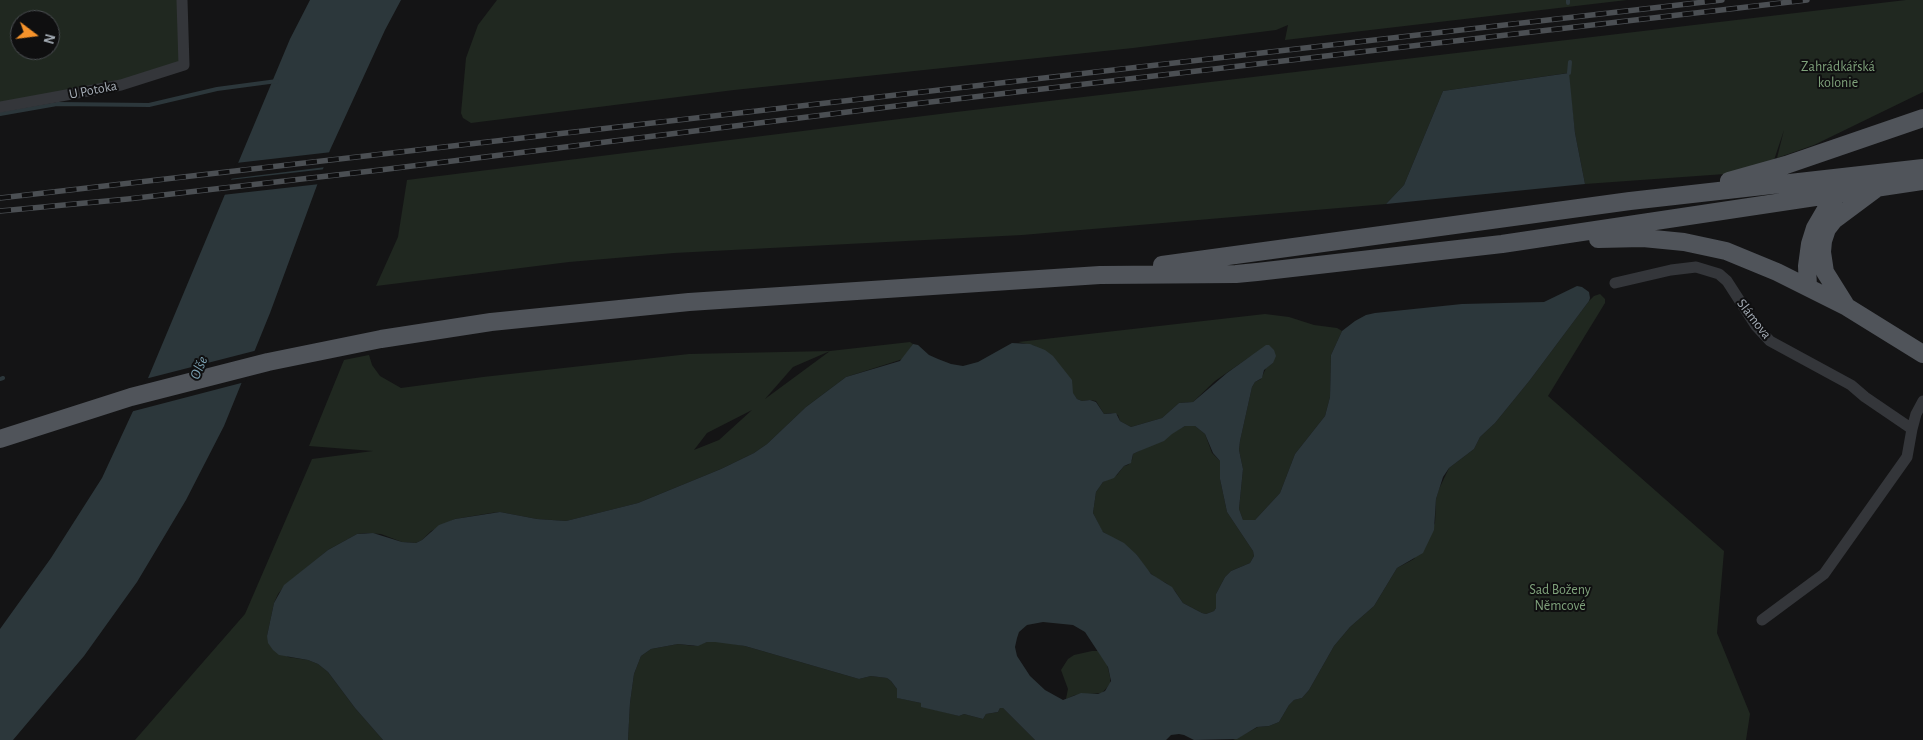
<!DOCTYPE html>
<html>
<head>
<meta charset="utf-8">
<style>
	body { margin:0 }
	#map { position:relative; width:1923px; height:740px; overflow:hidden; background:#141415; font-family:"Alegreya Sans",sans-serif }
	canvas { display:block }
	.north { position:absolute; left:10px; top:10px; width:50px; height:50px; box-sizing:border-box; background:#0f0f10; border:1px solid #4b4e52; border-radius:50%; rotate:105deg; font-size:14px; font-weight:700; line-height:20px; text-align:center; color:#a5adb6 }
	.north::after { content:''; display:block; margin:auto; width:18px; height:22px; background:#f6932b; clip-path:polygon(50% 0,100% 100%,50% 72%,0 100%) }
</style>
</head>
<body>
<div id="map">
<canvas width="1923" height="740"></canvas>
<div class="north">N</div>
</div>
<script>
const c = document.querySelector('canvas').getContext('2d');
c.lineJoin = 'round';
function fillPath(path, color) {
  c.fillStyle = color;
  c.fill(path, 'evenodd');
}
function shape(rows) {
  const path = new Path2D();
  for (const r of rows) {
    path.moveTo(r[0], r[1]);
    for (let i = 2; i < r.length; i += 2) path.lineTo(r[i], r[i + 1]);
  }
  return path;
}
function trace(path, color, width, dash) {
  c.strokeStyle = color;
  c.lineWidth = width;
  c.lineCap = dash ? 'butt' : 'round';
  c.setLineDash(dash || []);
  c.stroke(path);
}
function label(font, color, halo, rows, align = 'center') {
  c.font = font + ' "Alegreya Sans",sans-serif';
  c.lineWidth = 4;
  c.setLineDash([]);
  c.textBaseline = 'middle';
  c.strokeStyle = halo;
  c.fillStyle = color;
  for (const [text, x, y, turn = 0] of rows) {
    c.save();
    c.translate(x, y);
    c.rotate((+turn || 0) * Math.PI / 180);
    c.textAlign = isNaN(turn) ? turn : align;
    if (halo) c.strokeText(text, 0, 0);
    c.fillText(text, 0, 0);
    c.restore();
  }
}
fillPath(shape([
	[0,0,182,0,184,65,121,85,0,107],
	[20,20,50,20,50,50,20,50],
	[497,0,1627,0,1285,40,1288,25,1276,30,1133,48,734,90,471,123,463,118,461,113,466,58,478,25],
	[1906,0,1923,0,1923,92,1814,145,1777,158,1784,130,1774,160,1739,173,1585,184,1575,133,1568,73,1443,91,1404,185,1386,204,1022,235,674,253,569,262,376,286,398,237,407,180,956,112],
	[1600,294,1605,299,1605,303,1548,396,1724,551,1717,633,1750,714,1746,740,1233,740,1258,727,1269,726,1279,722,1289,705,1294,700,1302,698,1309,690,1334,646,1350,627,1374,606,1397,568,1414,559,1435,523,1436,499,1439,489,1449,468,1474,449,1480,437,1495,423,1530,380,1589,301,1594,296],
	[1265,314,1289,317,1314,325,1337,328,1342,331,1331,355,1330,397,1325,416,1295,454,1280,493,1255,520,1251,521,1243,520,1239,509,1243,469,1239,450,1240,441,1252,387,1255,382,1261,379,1266,368,1273,363,1251,356,1215,381,1193,402,1179,403,1162,418,1131,427,1120,421,1118,415,1111,413,1104,414,1096,401,1090,400,1082,401,1077,399,1035,346,1018,342],
	[910,342,913,344,903,359,846,377,806,407,767,444,754,453,721,469,638,503,566,521,537,519,500,512,491,513,455,519,431,531,422,540,416,543,402,542,381,534,366,533,357,534,328,550,285,585,278,594,274,603,267,636,288,657,308,660,318,664,328,672,355,708,383,740,135,740,245,614,312,459,373,451,309,446,344,360,369,355,372,365,380,376,401,388,483,377,689,354,830,351],
	[830,351,765,399,793,367],
	[752,410,719,440,694,450,707,433],
	[1185,426,1195,426,1205,434,1212,453,1220,461,1220,479,1227,512,1253,551,1254,556,1250,563,1231,571,1225,577,1216,594,1216,608,1214,611,1206,614,1202,613,1183,603,1175,591,1166,583,1156,578,1147,570,1137,555,1102,531,1093,513,1096,492,1103,482,1117,475,1124,466,1128,465,1132,460,1133,454,1137,452],
	[707,642,723,642,745,646,859,679,871,676,887,678,891,681,897,689,898,698,921,703,921,706,959,716,964,714,983,719,986,714,998,712,1000,708,1003,708,1035,740,628,740,630,703,634,674,641,656,651,649,678,644,694,646],
	[1092,651,1098,651,1107,664,1110,677,1110,684,1102,693,1075,695,1066,699,1068,689,1061,670,1068,659,1074,655]
]), '#202820');
fillPath(shape([
	[310,0,401,0,385,30,330,150,270,313,224,426,186,500,137,582,84,656,13,740,0,740,0,629,51,558,102,478,146,383,290,39],
	[1569,73,1575,133,1585,184,1386,204,1404,185,1443,91],
	[1577,286,1582,287,1589,292,1590,298,1589,301,1530,380,1495,423,1480,437,1474,449,1449,468,1443,477,1436,499,1434,530,1423,553,1397,568,1374,606,1350,627,1334,646,1309,690,1302,698,1294,700,1289,705,1279,722,1269,726,1257,727,1237,739,1194,740,1184,735,1179,734,1171,735,1166,740,1035,740,1003,708,1000,708,998,712,986,714,983,719,964,714,959,716,921,707,921,703,897,698,897,689,891,681,887,678,871,676,859,679,745,646,715,642,707,642,698,646,678,644,651,649,641,656,634,674,630,703,628,740,383,740,355,708,328,672,318,664,308,660,279,655,273,650,268,643,267,636,274,603,284,585,328,550,357,534,373,533,402,542,416,543,422,540,439,525,455,519,500,512,537,519,566,521,638,503,721,469,754,453,767,444,806,407,846,377,900,361,913,344,918,345,929,355,938,359,951,364,963,366,978,362,1012,343,1030,344,1045,350,1053,356,1072,380,1073,393,1077,399,1082,401,1090,400,1096,402,1104,414,1116,413,1120,421,1131,427,1162,418,1179,403,1193,402,1227,373,1266,345,1269,345,1274,350,1276,356,1273,363,1264,370,1262,378,1255,382,1252,387,1240,441,1239,450,1243,469,1239,509,1243,520,1255,520,1280,493,1295,454,1325,416,1330,397,1331,355,1342,331,1355,321,1366,315,1375,313,1462,304,1544,302],
	[1185,426,1195,426,1205,434,1213,453,1220,461,1220,479,1227,512,1253,551,1254,556,1250,563,1231,571,1225,577,1216,594,1216,608,1214,611,1206,614,1202,613,1183,603,1172,587,1151,574,1137,555,1124,543,1103,532,1093,513,1096,492,1103,482,1114,478,1124,466,1131,463,1133,454,1137,452,1164,441,1172,434],
	[1043,622,1073,625,1085,632,1108,667,1111,681,1105,691,1098,694,1081,693,1063,700,1045,690,1030,676,1017,656,1015,647,1017,638,1019,632,1027,625]
]), '#2c373b');
fillPath(shape([
	[332,152,326,167,229,179,236,163],
	[326,169,320,184,222,195,229,180],
	[258,350,245,382,130,412,145,379]
]), '#141415');
trace(shape([
	[1568,0,1568,3],
	[1569,73,1570,62],
	[0,114,57,104,149,105,217,89,277,81],
	[0,379,3,378]
]), '#2c373b', 4);
trace(shape([
	[0,107,121,85,184,65,182,0],
	[1615,283,1671,270,1696,267,1719,274,1727,281,1756,326,1770,341,1851,385,1865,397,1912,429],
	[1762,620,1824,574,1907,457,1912,429,1916,414,1923,401]
]), '#34363a', 11);
trace(shape([
	[1729,181,1786,165,1923,118],
	[1598,239,1643,238,1684,242,1726,251,1777,272,1847,307,1923,354],
	[1162,265,1630,201,1923,168],
	[1808,287,1807,266,1810,244,1815,228,1829,204,1842,190],
	[1845,304,1825,272,1822,252,1823,241,1827,229,1834,220,1877,188],
	[0,439,131,397,268,362,381,339,491,322,689,302,1100,275,1236,274,1257,272,1502,244,1923,181]
]), '#50545a', 18);
const rail = shape([
	[0,198,1722,0],
	[0,211,128,199,380,170,896,106,1807,0]
]);
trace(rail, '#4b4f53', 5.5);
trace(rail, '#0f0f10', 4, [11]);
label('14px', '#7fa27b', '#0f0f10', [
	["Zahrádkářská",1838,67],
	["kolonie",1838,83],
	["Sad Boženy",1560,590],
	["Němcové",1560,606]
]);
label('14px', '#a5adb6', '#0f0f10', [
	["U Potoka",93,90,-11],
	["Slámova",1754,319,52]
]);
label('italic 15px', '#7ba1b2', '#0f0f10', [
	["Olše",199,368,-66]
]);
</script>
</body>
</html>
